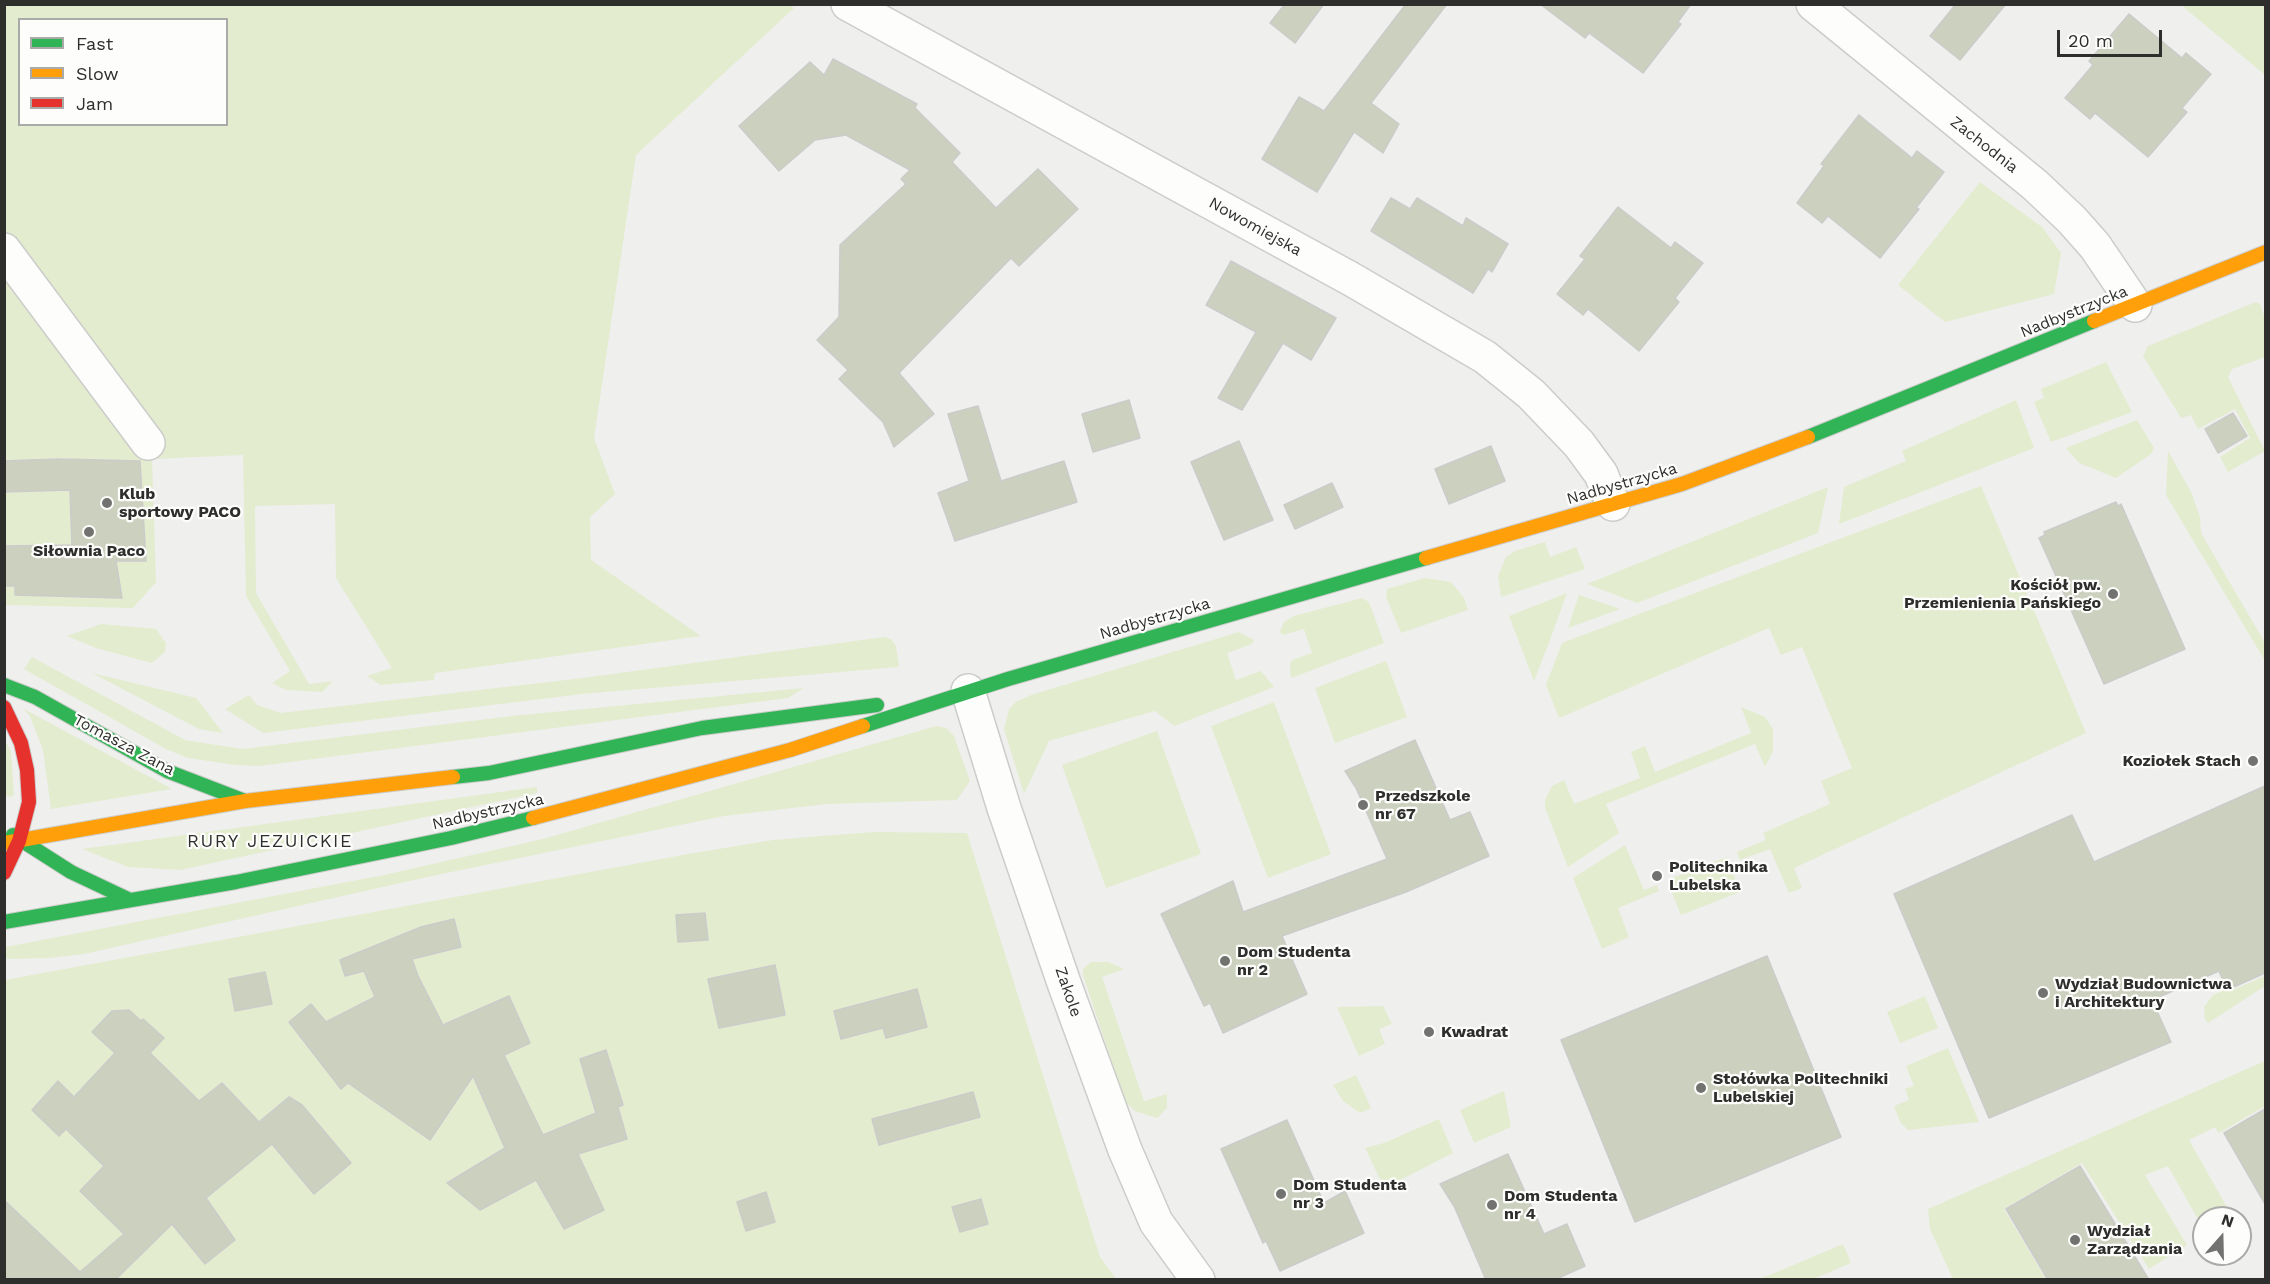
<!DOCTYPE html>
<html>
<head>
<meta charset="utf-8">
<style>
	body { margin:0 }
	#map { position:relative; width:2270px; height:1284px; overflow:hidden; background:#efefee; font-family:"Work Sans",sans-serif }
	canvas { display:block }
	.frame { position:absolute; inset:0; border:6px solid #2e2e2d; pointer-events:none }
	.legend { position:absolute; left:18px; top:18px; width:210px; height:108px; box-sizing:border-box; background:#fdfefb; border:2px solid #aaaba9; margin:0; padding:8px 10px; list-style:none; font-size:18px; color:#2e2e2d }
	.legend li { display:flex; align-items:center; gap:12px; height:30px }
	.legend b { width:30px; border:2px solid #aaaba9 }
	.north { position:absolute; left:2192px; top:1206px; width:60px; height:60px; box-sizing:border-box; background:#fdfefb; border:2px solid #aaaba9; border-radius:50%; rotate:20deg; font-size:16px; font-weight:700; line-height:24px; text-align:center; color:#2e2e2d }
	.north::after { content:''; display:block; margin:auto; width:21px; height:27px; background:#727271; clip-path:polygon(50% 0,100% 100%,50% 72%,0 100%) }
	.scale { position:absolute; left:2057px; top:30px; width:105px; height:27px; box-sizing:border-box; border:3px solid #2e2e2d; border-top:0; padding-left:8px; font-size:18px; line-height:21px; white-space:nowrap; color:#2e2e2d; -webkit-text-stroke:4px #fdfefb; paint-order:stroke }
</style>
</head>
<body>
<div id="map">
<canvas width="2270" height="1284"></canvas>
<div class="frame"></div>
<ul class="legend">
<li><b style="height:8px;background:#30b455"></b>Fast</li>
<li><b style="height:8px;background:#ff9f0a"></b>Slow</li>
<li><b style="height:8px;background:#e5322d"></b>Jam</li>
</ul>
<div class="north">N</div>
<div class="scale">20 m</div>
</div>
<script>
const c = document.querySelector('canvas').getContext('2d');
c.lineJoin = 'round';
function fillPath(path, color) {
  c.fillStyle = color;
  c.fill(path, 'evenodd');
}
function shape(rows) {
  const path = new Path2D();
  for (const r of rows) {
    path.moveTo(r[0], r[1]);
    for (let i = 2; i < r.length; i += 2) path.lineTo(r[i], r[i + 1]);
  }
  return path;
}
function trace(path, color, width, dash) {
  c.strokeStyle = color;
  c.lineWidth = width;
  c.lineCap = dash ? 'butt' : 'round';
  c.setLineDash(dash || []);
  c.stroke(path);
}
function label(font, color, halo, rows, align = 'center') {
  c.font = font + ' "Work Sans",sans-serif';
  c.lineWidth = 4.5;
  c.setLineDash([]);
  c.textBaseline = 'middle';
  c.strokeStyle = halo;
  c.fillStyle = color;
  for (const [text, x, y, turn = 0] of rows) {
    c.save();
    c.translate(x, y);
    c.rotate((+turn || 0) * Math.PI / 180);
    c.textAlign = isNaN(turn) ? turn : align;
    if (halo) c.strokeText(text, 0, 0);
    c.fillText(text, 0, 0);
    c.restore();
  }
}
fillPath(shape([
	[788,4,794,8,636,155,594,438,615,494,590,517,591,560,701,636,435,673,434,680,381,685,367,676,392,668,336,578,335,504,255,506,256,593,309,684,333,681,322,692,286,690,272,683,290,671,246,596,243,455,152,459,156,582,133,608,5,605,5,5],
	[20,20,226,20,226,124,20,124],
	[2181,5,2265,5,2265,75],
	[1980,182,2042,227,2061,253,2054,294,1945,322,1898,285],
	[2256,302,2260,304,2265,318,2265,357,2232,369,2228,377,2265,451,2228,472,2220,457,2250,438,2235,409,2198,429,2191,415,2181,418,2143,356,2148,346],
	[2106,362,2132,412,2051,442,2034,402,2044,398,2041,389],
	[2016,400,2034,448,1839,524,1844,487,1906,461,1902,451],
	[2137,420,2154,448,2151,454,2116,478,2079,463,2066,448],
	[2168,451,2191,492,2200,517,2201,533,2265,643,2265,661,2166,495],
	[1981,486,2086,733,1794,868,1802,888,1789,893,1770,849,1740,860,1737,852,1766,840,1763,833,1830,804,1821,781,1852,768,1802,647,1781,655,1769,628,1559,718,1546,685,1562,643],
	[1828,487,1818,533,1637,603,1587,584],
	[1545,542,1550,557,1576,547,1585,569,1501,597,1498,576,1506,557,1515,551],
	[1425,578,1451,582,1464,598,1468,610,1401,633,1386,597,1387,589],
	[1567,593,1550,640,1534,681,1509,616],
	[1579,595,1620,609,1568,628],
	[1362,598,1369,602,1384,643,1291,678,1290,664,1292,660,1312,653,1304,629,1283,635,1280,632,1284,622,1294,616],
	[101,624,156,629,166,643,165,652,152,663,96,648,67,636],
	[1239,632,1254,640,1252,644,1227,653,1236,680,1261,671,1274,687,1174,726,1155,711,1049,741,1024,794,1004,729,1009,709,1016,702,1031,695],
	[884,637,891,639,896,646,899,667,582,694,263,733,225,709,249,695,257,705,281,713,583,678],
	[32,657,185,740,242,749,512,716,804,688,788,698,259,766,236,765,188,758,166,749,24,669],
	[1386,661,1407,717,1335,743,1315,688],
	[92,673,196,698,223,733,199,729],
	[1274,702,1331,854,1268,878,1211,726],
	[1741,707,1765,717,1773,729,1773,751,1765,767,1755,744,1606,804,1619,833,1568,867,1545,808,1545,800,1552,786,1564,780,1574,804,1640,778,1631,752,1645,746,1655,772,1751,733],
	[22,708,172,789,51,809,43,750,30,716],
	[936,726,946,728,954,736,970,781,957,800,827,804,724,816,432,876,84,954,49,958,5,959,5,947,384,875,543,839],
	[1157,731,1201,854,1106,888,1062,765],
	[4,739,11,751,14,795,11,797,5,795],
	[537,787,537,793,180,870,128,867,82,849],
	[873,832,967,833,1100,1257,1116,1279,5,1280,5,980,688,854,773,840],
	[1625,845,1644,890,1657,885,1659,891,1618,908,1629,937,1602,949,1573,878],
	[1727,857,1740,892,1681,915,1667,880],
	[1091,962,1108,962,1124,969,1102,977,1144,1101,1167,1094,1167,1108,1157,1118,1135,1111,1125,1102,1083,975,1083,969],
	[2265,976,2265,986,2208,1023,2205,1019,2204,1007,2213,995,2226,989,2228,992],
	[1925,996,1938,1028,1900,1043,1887,1012],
	[1383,1006,1392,1024,1379,1029,1385,1044,1359,1056,1337,1007],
	[1948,1048,1979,1122,1908,1130,1900,1122,1894,1106,1909,1100,1905,1089,1914,1086,1906,1066],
	[2265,1061,2265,1106,2219,1133,2215,1127,2189,1140,2233,1218,2204,1218,2203,1228,2168,1166,2145,1175,2187,1245,2149,1269,2082,1163,2004,1209,2046,1279,1953,1279,1930,1229,1928,1209],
	[1356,1075,1371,1108,1360,1113,1343,1101,1333,1085],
	[1504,1091,1511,1127,1474,1143,1460,1110],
	[1439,1119,1453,1153,1394,1183,1382,1183,1365,1148,1384,1143],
	[1843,1244,1851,1263,1813,1279,1760,1279]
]), '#e3ecce');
const building = shape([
	[1285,4,1324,4,1295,43,1270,23,1285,4],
	[1406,4,1447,4,1371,103,1399,124,1383,153,1354,132,1317,192,1262,159,1299,97,1324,111,1406,4],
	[1540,4,1691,4,1678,22,1681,24,1643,73,1589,33,1585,38,1540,4],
	[1956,4,2006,4,1960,60,1930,36,1956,4],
	[2129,14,2182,58,2186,53,2211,74,2182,108,2187,112,2148,157,2095,113,2090,119,2065,98,2093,65,2089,61,2129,14],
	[833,59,917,104,915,108,960,153,952,162,996,208,1038,169,1078,209,1019,266,1011,258,899,373,934,414,894,447,883,422,839,379,848,370,817,340,839,317,840,245,906,184,901,179,910,170,846,135,815,140,779,171,739,126,810,62,824,75,833,59],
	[1859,115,1912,158,1917,151,1944,172,1916,208,1919,209,1880,258,1828,216,1822,223,1797,203,1824,166,1821,164,1859,115],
	[1391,198,1410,209,1417,198,1463,226,1466,218,1508,244,1492,272,1488,269,1473,293,1371,231,1391,198],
	[1618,207,1671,248,1675,242,1703,263,1675,298,1679,302,1639,351,1588,309,1583,315,1557,294,1585,259,1580,256,1618,207],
	[1231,261,1336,318,1311,360,1283,343,1242,410,1218,398,1256,332,1206,305,1231,261],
	[1129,400,1140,438,1093,452,1082,414,1129,400],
	[978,406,1001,481,1064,461,1077,502,955,541,938,493,969,481,948,414,978,406],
	[2233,413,2247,436,2218,453,2205,429,2233,413],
	[1239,441,1273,520,1224,540,1191,462,1239,441],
	[1491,446,1505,481,1449,504,1435,469,1491,446],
	[60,459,140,461,146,561,116,561,122,598,15,595,15,586,4,586,4,546,72,545,70,490,4,492,4,461,60,459],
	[1332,483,1343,507,1295,529,1284,505,1332,483],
	[2116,502,2118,506,2121,504,2185,649,2104,684,2039,538,2045,535,2044,532,2116,502],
	[1415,740,1450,820,1470,812,1489,856,1406,892,1282,936,1307,994,1223,1033,1210,1003,1204,1006,1161,914,1233,881,1243,912,1387,859,1356,788,1345,771,1415,740],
	[2265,786,2265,973,2227,990,2219,971,2152,1000,2171,1042,1989,1118,1894,894,2072,815,2094,862,2265,786],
	[705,913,708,940,678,942,676,915,705,913],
	[454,919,461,947,412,959,418,976,443,1025,509,996,530,1043,504,1055,543,1135,596,1113,580,1059,606,1050,623,1105,618,1107,627,1139,578,1154,604,1210,564,1229,536,1180,480,1210,447,1183,505,1148,473,1076,430,1140,348,1083,341,1089,289,1022,311,1004,326,1022,375,997,364,971,345,976,340,960,421,927,454,919],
	[1767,956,1841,1137,1635,1222,1561,1040,1767,956],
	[775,965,785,1015,719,1028,708,979,775,965],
	[265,972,272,1004,235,1011,229,979,265,972],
	[917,989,927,1027,886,1038,883,1028,841,1039,834,1011,917,989],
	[129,1010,141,1021,143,1019,164,1038,150,1053,199,1101,222,1083,259,1122,289,1097,302,1105,351,1163,314,1194,272,1144,206,1198,235,1240,205,1264,172,1224,115,1280,4,1280,4,1200,80,1272,124,1234,80,1191,104,1166,66,1129,59,1136,32,1110,58,1081,74,1097,115,1053,92,1032,112,1011,129,1010],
	[973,1092,980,1117,879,1145,872,1119,973,1092],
	[2265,1109,2265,1204,2224,1133,2265,1109],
	[1287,1120,1324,1203,1345,1191,1364,1233,1280,1271,1266,1241,1263,1243,1221,1149,1287,1120],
	[1508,1154,1544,1234,1567,1224,1585,1266,1554,1280,1486,1280,1454,1206,1440,1184,1508,1154],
	[2080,1166,2149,1280,2048,1280,2006,1209,2080,1166],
	[766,1192,775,1222,746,1231,737,1202,766,1192],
	[981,1199,988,1224,960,1232,952,1207,981,1199]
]);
fillPath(building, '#ccd1bf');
trace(building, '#cbcbca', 1.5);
const street = shape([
	[848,4,1351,279,1485,357,1531,394,1579,444,1601,474,1613,504],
	[1813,4,2035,185,2072,220,2095,246,2135,305],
	[4,250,148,443],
	[968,691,1004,808,1064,983,1125,1150,1156,1222,1198,1280]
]);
const fast = shape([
	[1808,437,2094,321],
	[4,685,35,697,167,771,245,801],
	[863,726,1008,679,1426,558],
	[453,777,489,773,702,728,877,705],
	[13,835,71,872,128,899],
	[4,922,236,882,451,838,533,818]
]);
const slow = shape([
	[2094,321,2266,252],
	[1426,558,1682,484,1808,437],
	[533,818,790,750,863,726],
	[4,843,245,801,453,777]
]);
const jam = shape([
	[4,707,21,743,27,770,29,802,19,841,4,873]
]);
trace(street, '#cccccb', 36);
trace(fast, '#cccccb', 16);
trace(slow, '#cccccb', 16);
trace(jam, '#cccccb', 16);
trace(street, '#fdfdfc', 33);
trace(fast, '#30b455', 14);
trace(slow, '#ff9f0a', 14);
trace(jam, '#e5322d', 14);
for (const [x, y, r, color] of [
	[107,503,6,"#727271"],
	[89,532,6,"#727271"],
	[2113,594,6,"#727271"],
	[2253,761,6,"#727271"],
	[1363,805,6,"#727271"],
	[1657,876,6,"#727271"],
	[1225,961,6,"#727271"],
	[2043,993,6,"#727271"],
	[1429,1032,6,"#727271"],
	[1701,1088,6,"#727271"],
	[1281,1194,6,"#727271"],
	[1492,1205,6,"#727271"],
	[2075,1240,6,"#727271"]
]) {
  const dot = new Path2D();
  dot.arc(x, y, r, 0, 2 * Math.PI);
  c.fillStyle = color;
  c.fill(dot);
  trace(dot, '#fdfefb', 2);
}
label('16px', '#2e2e2d', '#fdfefb', [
	["Zachodnia",1984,145,38],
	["Nowomiejska",1255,227,29],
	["Nadbystrzycka",2074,312,-22],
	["Nadbystrzycka",1622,484,-16],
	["Nadbystrzycka",1155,619,-16],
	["Tomasza Zana",124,745,28],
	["Nadbystrzycka",488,812,-13],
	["Zakole",1068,992,71]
]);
label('bold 16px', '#2e2e2d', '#fdfefb', [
	["Klub",119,494],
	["sportowy PACO",119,512],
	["Siłownia Paco",89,551,"center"],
	["Kościół pw.",2101,585,"right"],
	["Przemienienia Pańskiego",2101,603,"right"],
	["Koziołek Stach",2241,761,"right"],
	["Przedszkole",1375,796],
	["nr 67",1375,814],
	["Politechnika",1669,867],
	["Lubelska",1669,885],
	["Dom Studenta",1237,952],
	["nr 2",1237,970],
	["Wydział Budownictwa",2055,984],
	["i Architektury",2055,1002],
	["Kwadrat",1441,1032],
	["Stołówka Politechniki",1713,1079],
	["Lubelskiej",1713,1097],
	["Dom Studenta",1293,1185],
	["nr 3",1293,1203],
	["Dom Studenta",1504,1196],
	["nr 4",1504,1214],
	["Wydział",2087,1231],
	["Zarządzania",2087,1249]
], 'left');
c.letterSpacing = '1.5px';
label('18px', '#2e2e2d', '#fdfefb', [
	["RURY JEZUICKIE",270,842]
]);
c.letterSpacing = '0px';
</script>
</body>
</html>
